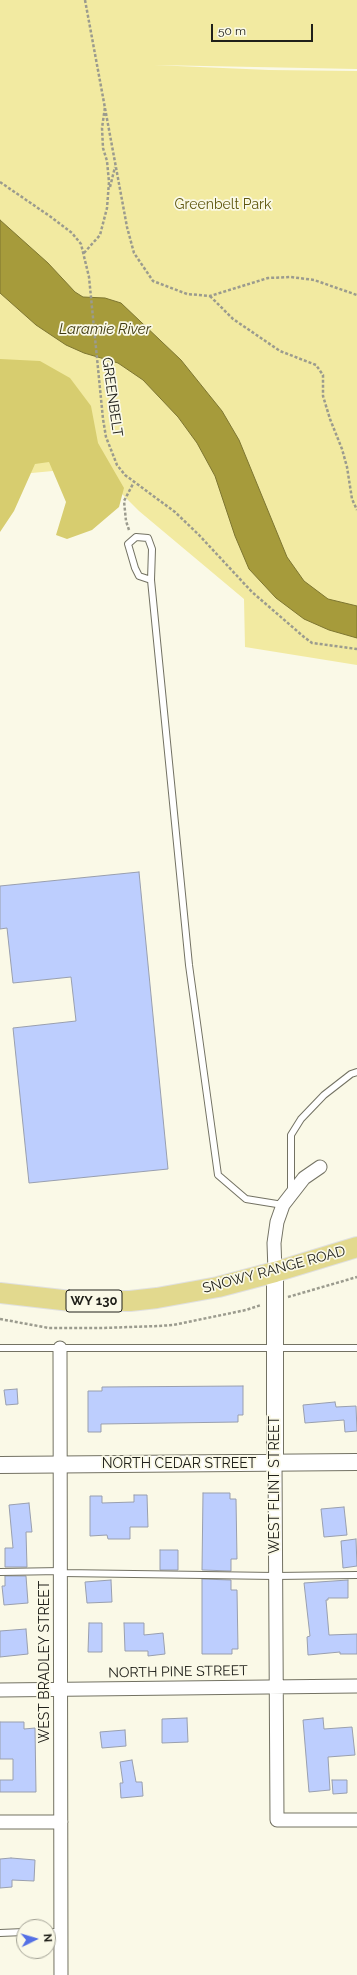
<!DOCTYPE html>
<html>
<head>
<meta charset="utf-8">
<style>
	body { margin:0 }
	#map { position:relative; width:357px; height:1975px; overflow:hidden; background:#faf9e7; font-family:Raleway,sans-serif }
	canvas { display:block }
	.north { position:absolute; left:16px; top:1919px; width:40px; height:40px; box-sizing:border-box; background:#faf9e7; border:1px solid #a3a295; border-radius:50%; rotate:85deg; font-size:11px; font-weight:700; line-height:16px; text-align:center; color:#20201a }
	.north::after { content:''; display:block; margin:auto; width:14px; height:18px; background:#5470e5; clip-path:polygon(50% 0,100% 100%,50% 72%,0 100%) }
	.scale { position:absolute; left:211px; top:24px; width:102px; height:18px; box-sizing:border-box; border:2px solid #20201a; border-top:0; padding-left:5px; font-size:12px; line-height:14px; white-space:nowrap; color:#20201a; -webkit-text-stroke:3px #faf9e7; paint-order:stroke }
</style>
</head>
<body>
<div id="map">
<canvas width="357" height="1975"></canvas>
<div class="north">N</div>
<div class="scale">50 m</div>
</div>
<script>
const c = document.querySelector('canvas').getContext('2d');
c.lineJoin = 'round';
function fillPath(path, color) {
  c.fillStyle = color;
  c.fill(path, 'evenodd');
}
function shape(rows) {
  const path = new Path2D();
  for (const r of rows) {
    path.moveTo(r[0], r[1]);
    for (let i = 2; i < r.length; i += 2) path.lineTo(r[i], r[i + 1]);
  }
  return path;
}
function trace(path, color, width, dash) {
  c.strokeStyle = color;
  c.lineWidth = width;
  c.lineCap = dash ? 'butt' : 'round';
  c.setLineDash(dash || []);
  c.stroke(path);
}
function label(font, color, halo, rows, align = 'center') {
  c.font = font + ' Raleway,sans-serif';
  c.lineWidth = 3.5;
  c.setLineDash([]);
  c.textBaseline = 'middle';
  c.strokeStyle = halo;
  c.fillStyle = color;
  for (const [text, x, y, turn = 0] of rows) {
    c.save();
    c.translate(x, y);
    c.rotate((+turn || 0) * Math.PI / 180);
    c.textAlign = isNaN(turn) ? turn : align;
    if (halo) c.strokeText(text, 0, 0);
    c.fillText(text, 0, 0);
    c.restore();
  }
}
fillPath(shape([
	[0,0,357,0,357,69,154,65,269,70,357,71,357,665,245,647,244,599,139,511,95,467,0,476]
]), '#f2eaa1');
fillPath(shape([
	[0,359,40,361,70,378,91,406,98,443,124,488,119,507,92,530,67,539,56,535,66,502,49,462,35,464,14,511,0,532]
]), '#d7cd6f');
const water = shape([
	[0,220,48,263,75,292,83,297,105,298,121,303,181,360,222,411,239,440,287,557,304,581,328,599,357,606,357,638,329,630,304,619,276,598,249,569,235,536,215,476,197,443,178,417,143,380,118,363,84,353,66,345,36,325,0,293,0,220]
]);
fillPath(water, '#a69b3b');
trace(water, '#7e7631', 1);
const building = shape([
	[139,872,168,1169,29,1183,13,1028,76,1021,71,977,13,983,7,928,0,929,0,886,139,872],
	[243,1386,243,1415,238,1415,238,1422,101,1424,101,1432,88,1432,88,1391,102,1391,102,1387,243,1386],
	[17,1389,18,1404,6,1405,4,1390,17,1389],
	[335,1402,336,1407,356,1406,357,1431,345,1432,344,1420,305,1423,303,1405,335,1402],
	[203,1493,230,1493,230,1499,236,1499,237,1559,231,1559,231,1571,202,1570,203,1493],
	[134,1495,147,1495,148,1527,130,1527,130,1539,108,1539,107,1535,90,1536,90,1496,102,1496,102,1503,134,1502,134,1495],
	[29,1503,32,1532,26,1532,27,1567,5,1567,5,1548,13,1548,9,1505,29,1503],
	[344,1507,347,1535,324,1537,321,1509,344,1507],
	[356,1539,357,1566,343,1568,341,1541,356,1539],
	[160,1550,178,1550,178,1570,160,1570,160,1550],
	[5,1576,26,1576,28,1603,4,1605,2,1586,5,1586,5,1576],
	[202,1579,231,1580,231,1590,237,1590,238,1649,232,1649,232,1654,202,1654,202,1579],
	[111,1580,112,1602,87,1603,85,1582,111,1580],
	[348,1580,348,1598,328,1598,328,1600,326,1600,329,1635,357,1634,357,1654,340,1654,340,1652,308,1655,307,1637,310,1636,304,1583,348,1580],
	[89,1623,102,1623,102,1652,88,1652,89,1623],
	[124,1623,144,1623,144,1635,163,1633,165,1654,148,1656,148,1651,125,1651,124,1623],
	[26,1629,28,1654,0,1657,0,1631,26,1629],
	[187,1718,188,1742,162,1743,162,1719,187,1718],
	[323,1718,324,1729,352,1727,355,1755,328,1757,330,1790,309,1792,303,1720,323,1718],
	[0,1722,24,1722,24,1729,35,1728,36,1792,0,1792,0,1780,13,1780,13,1759,0,1759,0,1722],
	[125,1730,126,1746,102,1748,100,1732,125,1730],
	[132,1760,136,1782,142,1782,143,1796,121,1798,120,1783,123,1783,120,1762,132,1760],
	[332,1780,347,1780,347,1793,333,1794,332,1780],
	[11,1858,35,1860,34,1881,12,1880,12,1887,0,1888,0,1859,11,1858]
]);
fillPath(building, '#bdcefe');
trace(building, '#999fae', 1);
const service = shape([
	[151,580,139,576,135,568,128,544,136,537,148,538,152,549,151,580,189,965,218,1175,246,1199,283,1205],
	[291,1192,291,1135,301,1119,324,1095,351,1074,357,1072],
	[0,1348,357,1348],
	[0,1572,61,1571,63,1573,275,1576,357,1575],
	[48,1932,61,1932],
	[0,1933,24,1932]
]);
const minor = shape([
	[275,1272,274,1243,277,1222,283,1205,304,1178,320,1167],
	[60,1348,61,1975],
	[275,1463,277,1820,357,1820],
	[0,1690,357,1686],
	[0,1822,61,1822]
]);
const tertiary = shape([
	[275,1463,275,1272],
	[0,1465,357,1462]
]);
const primary = shape([
	[0,1293,71,1301,130,1301,157,1298,218,1287,275,1272,357,1247]
]);
trace(service, '#737263', 8);
trace(minor, '#737263', 15);
trace(tertiary, '#737263', 18);
trace(primary, '#e0e0df', 22);
trace(shape([
	[85,0,127,227,134,253,153,281,187,294,210,296,268,278,291,277,314,280,357,295],
	[0,182,51,217,72,233,81,244,89,277,103,419,106,437,117,465,125,475,175,512,199,535,252,592,304,637,312,643,320,644,357,649],
	[110,187,115,167],
	[84,253,100,235,107,208,109,182,107,161,103,148,102,128,105,107],
	[210,296,233,319,280,351,316,365,323,375,323,396,330,419,342,449,347,467,352,499,357,510],
	[129,530,126,521,124,501,134,482],
	[288,1297,357,1277],
	[0,1319,49,1328,102,1328,158,1326,173,1325,246,1310,261,1305]
]), '#9b9b8e', 2.5, [3, 2]);
trace(service, '#fff', 6);
trace(minor, '#fff', 13);
trace(tertiary, '#fff', 16);
trace(primary, '#e2d98e', 20);
for (const [x, y, w] of [
	[94,1301,56]
]) {
  const box = new Path2D();
  box.roundRect(x - w / 2, y - 11, w, 22, 3);
  c.fillStyle = '#faf9e7';
  c.fill(box);
  trace(box, '#20201a', 1);
}
label('bold 13px', '#20201a', null, [
	["WY 130",94,1301]
]);
label('14px', '#5f570f', '#faf9e7', [
	["Greenbelt Park",223,205]
]);
label('14px', '#20201a', '#faf9e7', [
	["GREENBELT",112,397,82],
	["SNOWY RANGE ROAD",274,1270,-15],
	["NORTH CEDAR STREET",179,1464],
	["WEST FLINT STREET",275,1485,-90],
	["WEST BRADLEY STREET",45,1662,-90],
	["NORTH PINE STREET",178,1672,-1]
]);
label('italic 15px', '#3f3a12', '#faf9e7', [
	["Laramie River",105,329]
]);
</script>
</body>
</html>
